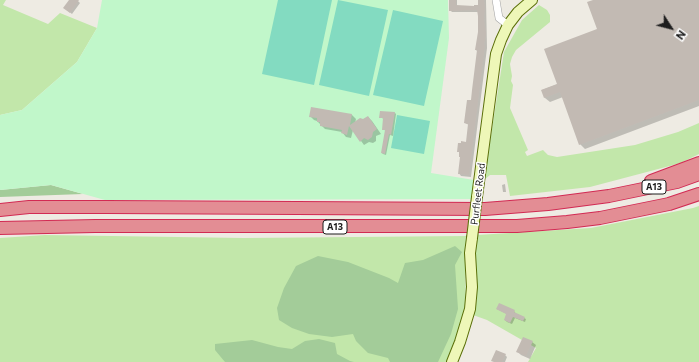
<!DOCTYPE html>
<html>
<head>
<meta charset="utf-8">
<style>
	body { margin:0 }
	#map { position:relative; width:699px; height:362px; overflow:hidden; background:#eeebe3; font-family:Commissioner,sans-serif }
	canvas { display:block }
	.north { position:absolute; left:651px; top:8px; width:40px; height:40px; -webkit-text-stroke:3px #fff; paint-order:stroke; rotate:126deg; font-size:11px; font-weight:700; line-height:16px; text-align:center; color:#1d1d1d }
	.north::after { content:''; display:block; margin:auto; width:14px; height:18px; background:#1d1d1d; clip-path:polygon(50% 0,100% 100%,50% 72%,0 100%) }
</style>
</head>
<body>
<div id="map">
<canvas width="699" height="362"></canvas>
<div class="north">N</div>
</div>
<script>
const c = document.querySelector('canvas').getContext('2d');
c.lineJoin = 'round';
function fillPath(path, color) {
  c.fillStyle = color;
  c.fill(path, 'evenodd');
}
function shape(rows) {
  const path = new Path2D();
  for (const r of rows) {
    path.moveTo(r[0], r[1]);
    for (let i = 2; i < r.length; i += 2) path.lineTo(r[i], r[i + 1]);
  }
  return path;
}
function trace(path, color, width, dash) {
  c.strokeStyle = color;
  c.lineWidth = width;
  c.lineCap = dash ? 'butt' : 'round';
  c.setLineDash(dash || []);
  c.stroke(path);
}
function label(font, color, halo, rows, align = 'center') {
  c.font = font + ' Commissioner,sans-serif';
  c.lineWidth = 3;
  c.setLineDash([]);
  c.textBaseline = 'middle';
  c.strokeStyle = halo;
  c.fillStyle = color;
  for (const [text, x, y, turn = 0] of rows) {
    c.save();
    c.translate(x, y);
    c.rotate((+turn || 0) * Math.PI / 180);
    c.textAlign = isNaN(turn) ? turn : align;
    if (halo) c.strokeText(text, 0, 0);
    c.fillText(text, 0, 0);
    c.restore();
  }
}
fillPath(shape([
	[0,0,6,0,3,5,48,24,60,13,97,28,77,62,22,110,0,115],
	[539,5,547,10,550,15,550,22,516,50,512,57,510,64,512,76,511,81,513,85,510,108,528,150,525,152,527,156,543,150,548,155,557,157,635,145,678,132,699,123,699,154,681,163,590,187,510,196,506,175,490,175,484,180,504,52,522,20],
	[699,206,699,362,528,362,536,348,487,320,473,315,477,299,475,254,477,235,591,228,693,208],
	[45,235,244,238,467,236,465,256,466,306,459,331,446,362,0,362,0,238]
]), '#c2e7aa');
fillPath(shape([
	[51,185,83,194,0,197,0,190],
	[455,246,462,252,455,265,458,309,451,334,438,362,390,362,388,358,368,353,356,341,353,334,332,337,309,334,292,328,279,320,277,308,284,288,296,266,318,256,348,262,389,278,398,283,405,263,423,260],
	[319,339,335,343,337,354,350,361,354,362,225,362,215,350,215,344,252,340,278,347,292,349,305,341]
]), '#a3cc99');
fillPath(shape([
	[102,0,448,0,449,38,431,173,474,180,472,199,105,200,51,185,0,190,0,115,22,110,77,62,97,28]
]), '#c1f7ca');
fillPath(shape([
	[278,0,332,0,314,85,262,74],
	[338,0,388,10,369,96,319,85],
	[393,10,443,21,424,106,373,95],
	[397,115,430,121,424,154,391,148]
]), '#83dbc1');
fillPath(shape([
	[70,0,77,0,80,3,72,14,67,10],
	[450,0,457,0,457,6,475,7,479,6,479,0,486,0,487,48,471,177,461,176,459,173,467,143,469,125,465,123,472,101,478,52,476,50,479,33,478,12,452,12,450,10],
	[594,0,699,0,699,106,585,149,580,144,563,97,550,102,545,98,542,90,558,84,599,30],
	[395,113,396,114,393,136,390,135,386,155,383,154,382,153,386,131,383,129,384,119,380,117],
	[352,115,356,119,355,123,364,120,368,117,372,121,381,134,376,136,376,141,373,143,369,142,364,145,353,130,351,138,346,137,342,132,325,129,317,121,314,120,310,116],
	[505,184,506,192,503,192,502,185],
	[497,309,514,311,516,314,526,319,525,322,515,318,512,324,507,322,505,320,507,314],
	[532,342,536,345,530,359,521,355,518,352],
	[505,355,507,357,505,362,494,362]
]), '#0003');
fillPath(shape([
	[69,0,79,0,70,13,63,8],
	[449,0,456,0,456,5,474,6,474,5,478,5,478,0,484,0,485,7,484,19,486,34,484,45,485,45,469,175,458,174,460,157,459,157,459,152,457,152,458,143,461,143,461,141,466,142,468,124,464,123,467,100,471,100,472,90,477,50,475,50,478,32,478,16,477,10,449,11],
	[593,0,699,0,699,100,579,145,560,92,544,98,541,90,557,84,544,49,597,29,587,2],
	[311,107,352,114,350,125,360,118,363,119,368,116,377,129,373,132,372,137,368,140,364,138,360,142,349,126,347,135,341,133,342,130,320,126,320,122,317,122,317,118,309,117],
	[380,111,395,112,391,135,389,134,385,154,381,153,385,130,382,130,383,118,379,118],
	[499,303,515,310,514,312,525,317,523,321,513,317,510,323,504,320,506,314,496,309],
	[523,337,533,341,526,356,516,352],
	[496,350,506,354,502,362,494,362,491,361]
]), '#c2bab3');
const street = shape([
	[496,0,499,18,508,25]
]);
const secondary = shape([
	[477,197,496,54,501,40,508,25,518,12,532,0],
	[452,362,460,342,470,309,472,287,470,253,472,238]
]);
const highway = shape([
	[651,181,699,163],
	[0,210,29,207,107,207,485,209,548,204,609,196,677,182,699,174],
	[0,228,95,226,517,226,567,222,600,218,669,204,699,194]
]);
trace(street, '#a4a4a4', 8);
trace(secondary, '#5a6f08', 12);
trace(highway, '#d22a53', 14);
trace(street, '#fff', 7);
trace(secondary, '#eef7b8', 10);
trace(highway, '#e38d94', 12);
const secondaryBridge = shape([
	[472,238,477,197]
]);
trace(secondaryBridge, '#5a6f08', 12, []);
trace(secondaryBridge, '#eef7b8', 10);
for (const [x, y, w] of [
	[654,187,24],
	[335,227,24]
]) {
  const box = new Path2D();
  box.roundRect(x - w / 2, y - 7, w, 14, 3);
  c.fillStyle = '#fff';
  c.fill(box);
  trace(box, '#1d1d1d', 1);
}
label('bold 9px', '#1d1d1d', null, [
	["A13",654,187],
	["A13",335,227]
]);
label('10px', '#1d1d1d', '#fff', [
	["Purfleet Road",478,194,-83]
]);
</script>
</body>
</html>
